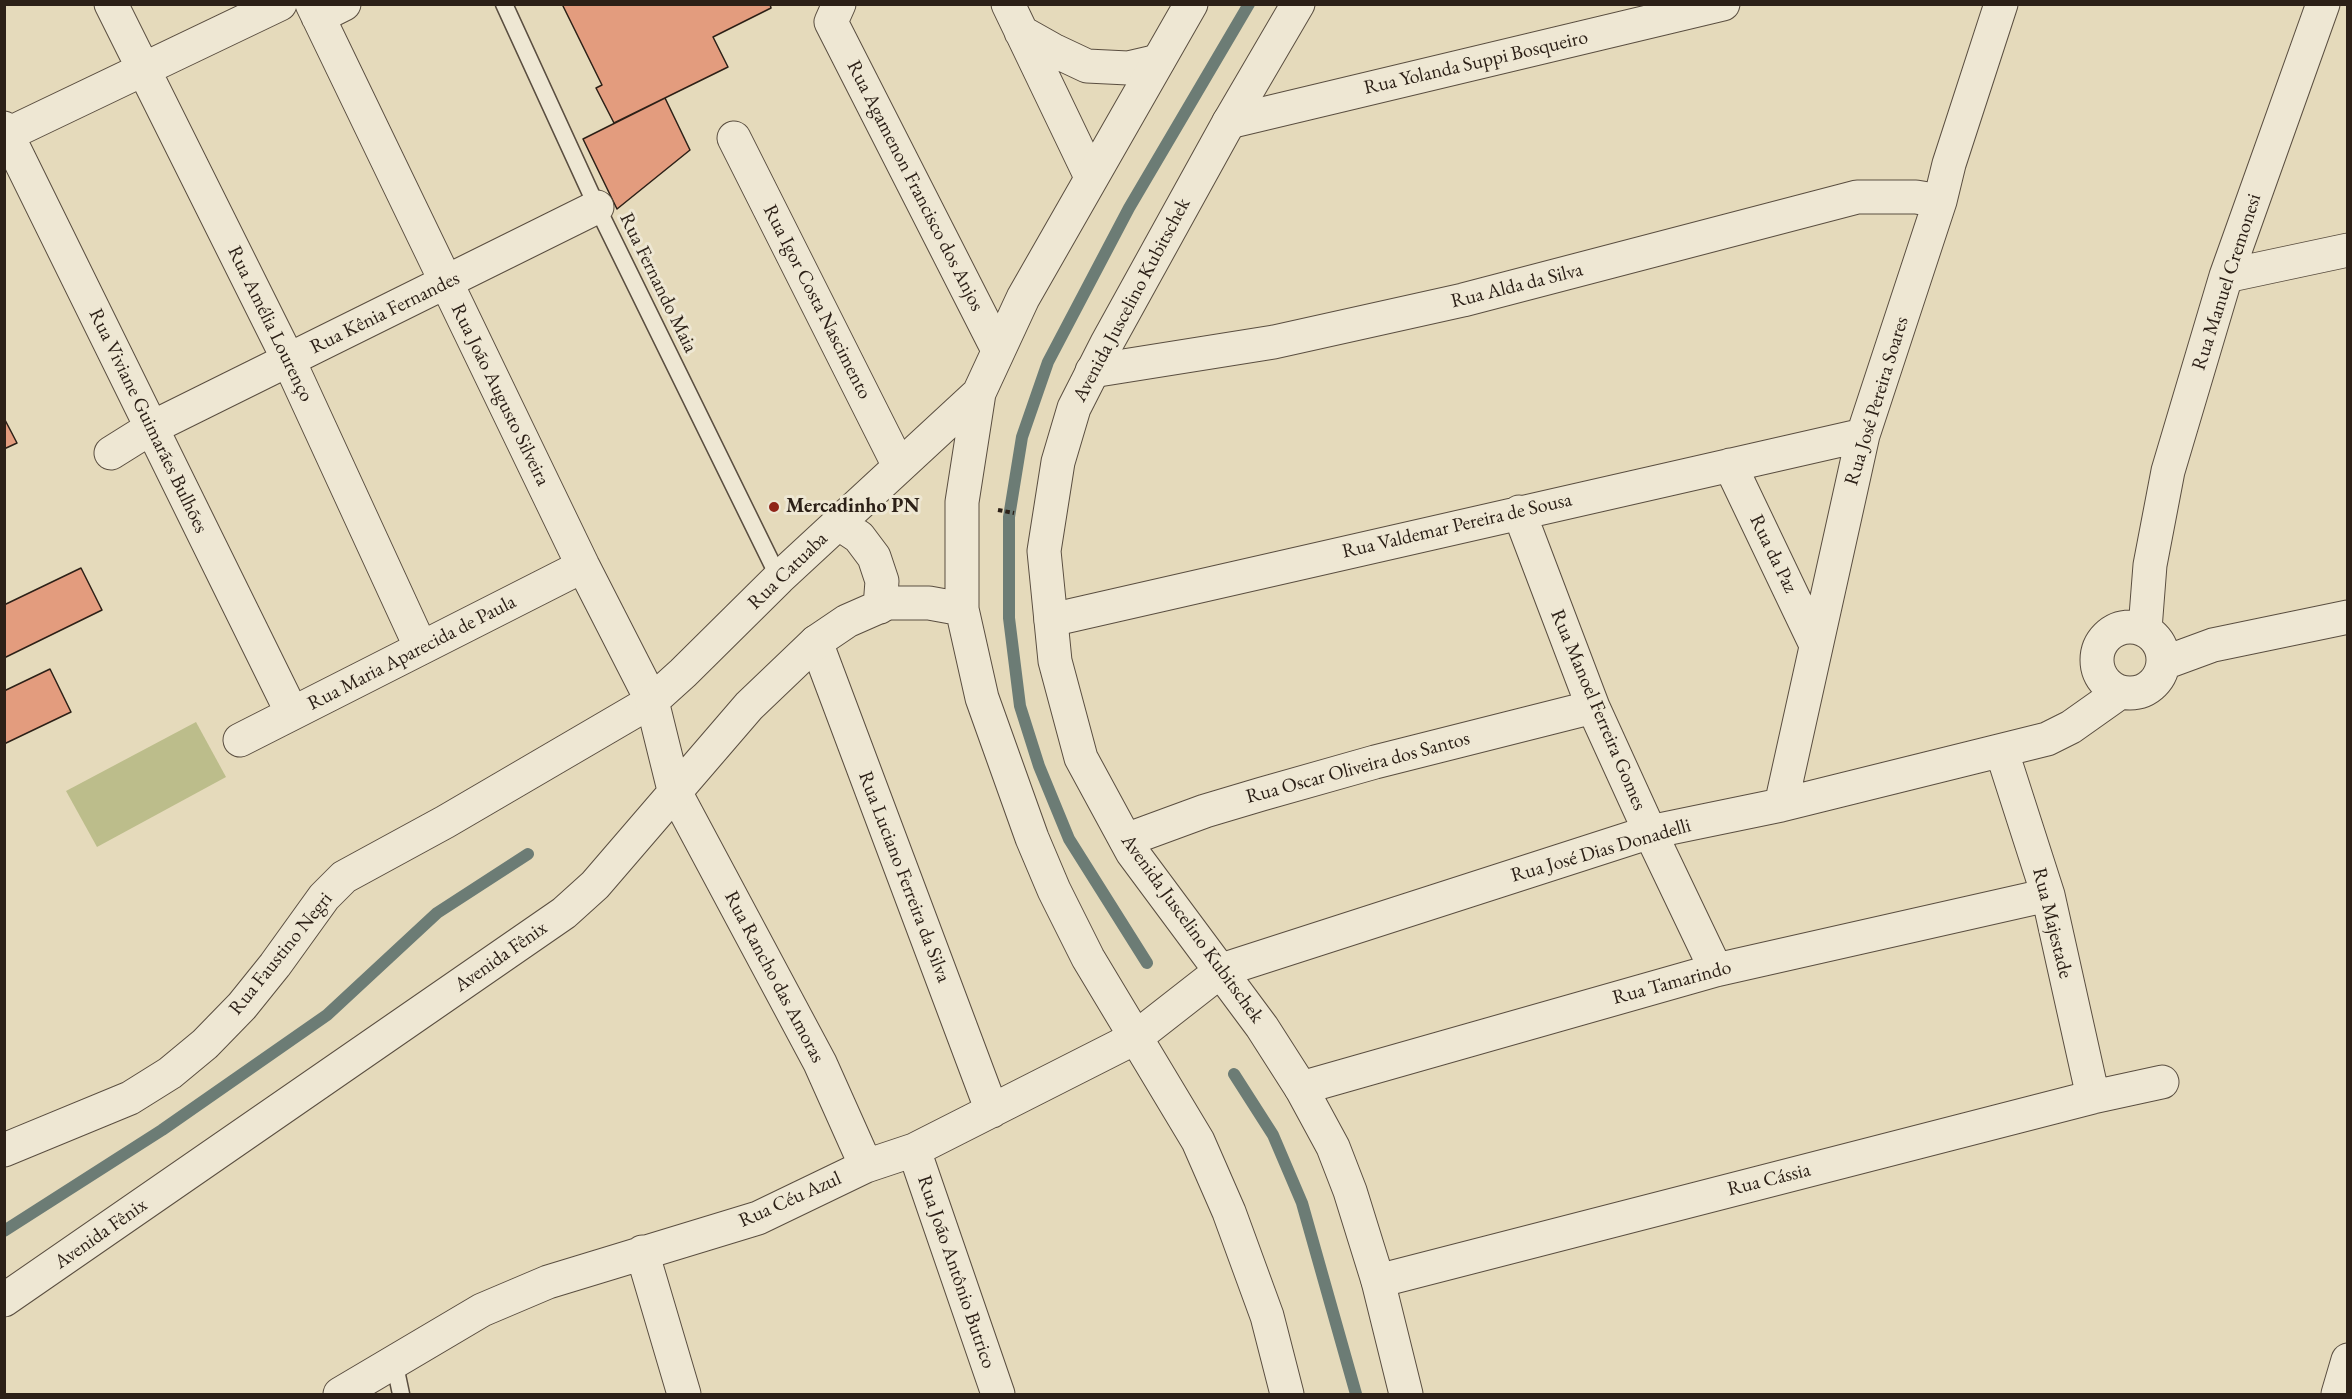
<!DOCTYPE html>
<html>
<head>
<meta charset="utf-8">
<style>
	body { margin:0 }
	#map { position:relative; width:2352px; height:1399px; overflow:hidden; background:#e5dabb; font-family:"EB Garamond",serif }
	canvas { display:block }
	.frame { position:absolute; inset:0; border:6px solid #2c2017; pointer-events:none }
</style>
</head>
<body>
<div id="map">
<canvas width="2352" height="1399"></canvas>
<div class="frame"></div>
</div>
<script>
const c = document.querySelector('canvas').getContext('2d');
c.lineJoin = 'round';
function fillPath(path, color) {
  c.fillStyle = color;
  c.fill(path, 'evenodd');
}
function shape(rows) {
  const path = new Path2D();
  for (const r of rows) {
    if (r.length === 3) {
      path.moveTo(r[0] + r[2], r[1]);
      path.arc(r[0], r[1], r[2], 0, 2 * Math.PI);
      continue;
    }
    path.moveTo(r[0], r[1]);
    for (let i = 2; i < r.length; i += 2) path.lineTo(r[i], r[i + 1]);
  }
  return path;
}
function trace(path, color, width, dash) {
  c.strokeStyle = color;
  c.lineWidth = width;
  c.lineCap = dash ? 'butt' : 'round';
  c.setLineDash(dash || []);
  c.stroke(path);
}
function label(font, color, halo, rows, align = 'center') {
  c.font = font + ' "EB Garamond",serif';
  c.lineWidth = 6;
  c.setLineDash([]);
  c.textBaseline = 'middle';
  c.strokeStyle = halo;
  c.fillStyle = color;
  for (const [text, x, y, turn = 0] of rows) {
    c.save();
    c.translate(x, y);
    c.rotate((+turn || 0) * Math.PI / 180);
    c.textAlign = isNaN(turn) ? turn : align;
    if (halo) c.strokeText(text, 0, 0);
    c.fillText(text, 0, 0);
    c.restore();
  }
}
fillPath(shape([
	[196,722,226,777,97,847,66,791]
]), '#bcbd8b');
trace(shape([
	[1147,963,1069,839,1039,766,1020,706,1009,618,1009,517,1022,437,1048,362,1129,208,1249,4],
	[1234,1074,1273,1135,1302,1203,1356,1394],
	[4,1231,162,1130,327,1015,437,913,528,854]
]), '#6c7c75', 12);
const building = shape([
	[562,4,770,4,771,8,713,37,728,67,614,123,596,88,602,85,562,4],
	[665,98,690,150,617,209,583,139,665,98],
	[4,418,17,443,4,449,4,418],
	[81,568,102,610,4,658,4,605,81,568],
	[50,669,71,712,4,744,4,691,50,669]
]);
fillPath(building, '#e39c7e');
trace(building, '#2c2017', 1.5);
const service = shape([
	[504,4,597,207,779,578],
	[394,1361,401,1394]
]);
const minor = shape([
	[111,4,289,361,421,648],
	[839,4,831,22,998,350],
	[1008,4,1091,177],
	[318,17,344,4],
	[1021,32,1053,50,1087,66,1128,68,1158,61],
	[1229,122,1723,4],
	[4,128,292,713],
	[4,136,280,4],
	[734,138,899,466],
	[2226,276,2348,250],
	[1092,371,1274,342,1463,300,1857,197,1916,197,1940,201],
	[111,453,151,428,597,207],
	[1730,465,1815,643],
	[1519,512,1593,707,1650,832,1716,970],
	[1051,620,1863,435],
	[2130,660,33],
	[2145,629,2150,565,2168,471,2226,276,2323,4],
	[816,642,992,1111],
	[2164,663,2213,645,2348,617],
	[240,740,583,566],
	[2002,752,2048,895,2093,1097],
	[674,790,820,1063,866,1166],
	[1781,805,1863,435,1940,201,1949,164,2001,4],
	[1126,840,1205,811,1262,794,1375,762,1593,707],
	[1222,970,1650,832,1781,805,2047,739,2071,727,2119,693],
	[1301,1088,1716,970,2048,895],
	[4,1150,130,1098,170,1073,205,1044,242,1006,275,965,324,897,344,877,445,822,652,701,583,566,312,4],
	[914,1150,998,1394],
	[642,1252,684,1394],
	[1378,1281,2093,1097,2162,1082],
	[340,1394,482,1310,548,1282,758,1218,866,1166,914,1150,1135,1038],
	[2338,1394,2348,1360]
]);
const tertiary = shape([
	[1191,4,1023,298,979,393,962,502,962,609,982,698,1032,838,1054,890,1088,958,1198,1141,1229,1212,1267,1316,1287,1394],
	[1298,4,1229,122,1107,343,1074,408,1058,462,1044,551,1055,661,1081,758,1132,852,1262,1027,1301,1088,1333,1147,1350,1191,1378,1281,1406,1394],
	[838,523,859,537,874,557,882,581,880,607],
	[674,790,652,701,683,673,779,578,979,393],
	[1135,1038,1222,970],
	[4,1300,564,913,595,885,749,706,816,642,847,621,888,603,929,603,962,609]
]);
trace(service, '#5a4e40', 19);
trace(minor, '#5a4e40', 35);
trace(tertiary, '#5a4e40', 35);
trace(shape([
	[998,510,1014,513]
]), '#2c2017', 4, [4.5, 3]);
trace(service, '#eee7d3', 16);
trace(minor, '#eee7d3', 33);
trace(tertiary, '#eee7d3', 33);
for (const [x, y, r, color] of [
	[774,507,6,"#8f2418"]
]) {
  const dot = new Path2D();
  dot.arc(x, y, r, 0, 2 * Math.PI);
  c.fillStyle = color;
  c.fill(dot);
  trace(dot, '#eee7d3', 2);
}
label('20px', '#2c2017', '#eee7d3', [
	["Rua Yolanda Suppi Bosqueiro",1476,63,-13],
	["Rua Agamenon Francisco dos Anjos",915,186,63],
	["Rua Manuel Cremonesi",2227,282,-72],
	["Rua Fernando Maia",658,283,64],
	["Rua Alda da Silva",1517,286,-14],
	["Avenida Juscelino Kubitschek",1132,300,-62],
	["Rua Igor Costa Nascimento",817,302,63],
	["Rua Kênia Fernandes",385,313,-26],
	["Rua Amélia Lourenço",270,324,64],
	["Rua João Augusto Silveira",500,395,64],
	["Rua José Pereira Soares",1877,401,-73],
	["Rua Viviane Guimarães Bulhões",148,421,64],
	["Rua Valdemar Pereira de Sousa",1457,526,-13],
	["Rua da Paz",1773,554,64],
	["Rua Catuaba",788,571,-44],
	["Rua Maria Aparecida de Paula",412,653,-27],
	["Rua Manoel Ferreira Gomes",1598,710,67],
	["Rua Oscar Oliveira dos Santos",1358,768,-15],
	["Rua José Dias Donadelli",1601,851,-16],
	["Rua Luciano Ferreira da Silva",904,877,69],
	["Rua Majestade",2052,923,76],
	["Avenida Juscelino Kubitschek",1192,929,54],
	["Rua Faustino Negri",281,954,-51],
	["Avenida Fênix",501,957,-35],
	["Rua Rancho das Amoras",774,977,62],
	["Rua Tamarindo",1672,983,-15],
	["Rua Cássia",1769,1180,-14],
	["Rua Céu Azul",790,1200,-24],
	["Avenida Fênix",101,1234,-35],
	["Rua João Antônio Butrico",956,1272,71]
]);
label('bold 20px', '#2c2017', '#eee7d3', [
	["Mercadinho PN",786,507]
], 'left');
</script>
</body>
</html>
